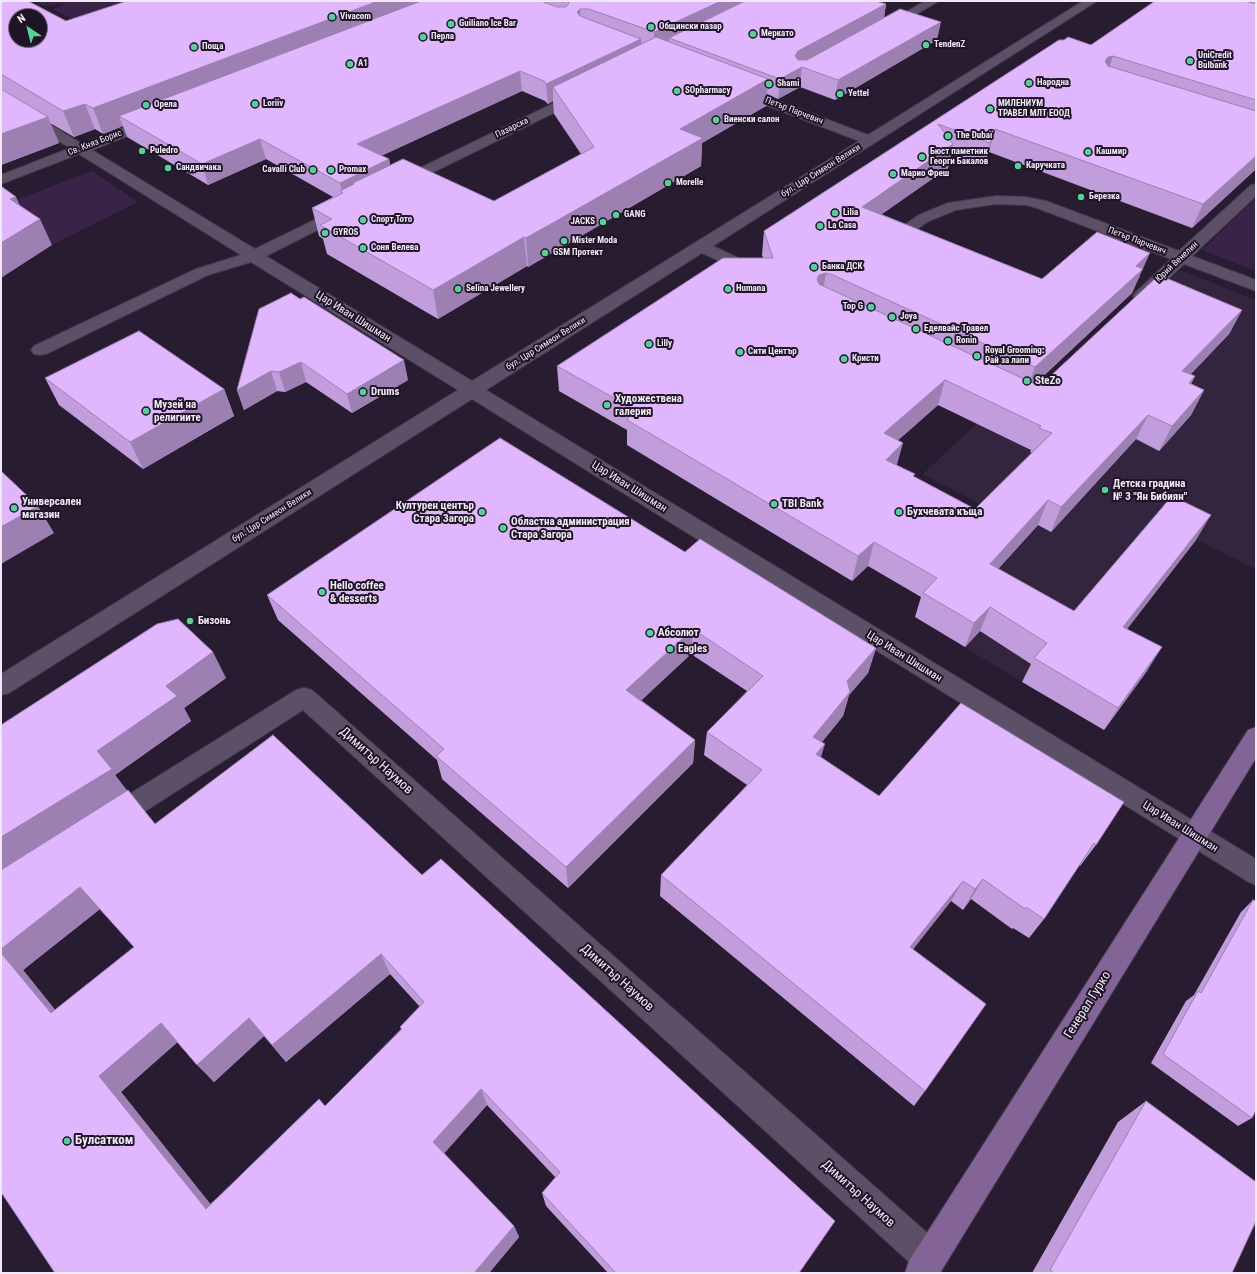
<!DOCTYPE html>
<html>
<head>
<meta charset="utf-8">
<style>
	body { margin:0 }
	#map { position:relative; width:1257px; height:1274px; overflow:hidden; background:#281d30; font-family:"Roboto Condensed",sans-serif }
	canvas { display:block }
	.frame { position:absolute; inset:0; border:2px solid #f1e9f7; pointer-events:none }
	.north { position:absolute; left:8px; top:8px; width:40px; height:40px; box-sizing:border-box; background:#1f1426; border:1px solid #73697a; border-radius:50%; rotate:325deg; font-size:11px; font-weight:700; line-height:16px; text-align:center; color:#f1e9f7 }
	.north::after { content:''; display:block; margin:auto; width:14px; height:18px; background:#51d397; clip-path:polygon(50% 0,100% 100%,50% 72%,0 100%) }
</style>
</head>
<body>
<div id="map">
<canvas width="1257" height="1274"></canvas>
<div class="frame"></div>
<div class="north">N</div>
</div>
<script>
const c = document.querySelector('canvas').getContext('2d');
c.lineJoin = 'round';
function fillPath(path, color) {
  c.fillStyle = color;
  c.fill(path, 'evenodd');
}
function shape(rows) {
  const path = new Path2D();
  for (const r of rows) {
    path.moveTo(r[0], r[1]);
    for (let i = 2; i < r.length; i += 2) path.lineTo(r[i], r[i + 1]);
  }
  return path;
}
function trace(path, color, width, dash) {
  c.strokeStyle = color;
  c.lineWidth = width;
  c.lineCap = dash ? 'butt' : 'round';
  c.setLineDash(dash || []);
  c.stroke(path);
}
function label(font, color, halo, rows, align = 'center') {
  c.font = font + ' "Roboto Condensed",sans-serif';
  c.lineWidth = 4;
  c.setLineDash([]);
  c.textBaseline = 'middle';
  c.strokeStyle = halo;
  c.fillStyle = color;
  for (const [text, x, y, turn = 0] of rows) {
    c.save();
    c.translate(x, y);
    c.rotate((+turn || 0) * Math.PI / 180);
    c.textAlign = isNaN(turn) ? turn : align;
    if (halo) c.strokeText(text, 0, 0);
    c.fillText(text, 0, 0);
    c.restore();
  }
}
fillPath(shape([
	[1181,270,1256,300,1256,569,1159,521,1022,682,915,617,985,507,923,474,996,405,1023,417]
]), '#33253e');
fillPath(shape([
	[34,1,159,1,86,25,52,9,67,4,44,6],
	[92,171,138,202,52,245,23,225,1,206],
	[1256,198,1256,271,1202,250]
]), '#392349');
const minor = shape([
	[925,1,939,1,891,29,883,29,881,27,883,25,925,1],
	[1083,1,1097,1,713,246,759,268,761,271,759,274,753,276,747,274,702,253,486,390,1256,859,1256,885,1247,881,472,399,9,693,1,695,1,674,458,390,251,262,208,275,46,354,40,355,34,354,31,350,34,346,196,269,241,255,79,154,1,184,1,175,70,148,1,106,1,96,6,97,82,144,148,118,158,118,160,121,158,124,92,150,255,249,337,209,342,208,347,209,349,212,347,215,266,256,472,381,859,141,734,93,732,90,734,87,742,87,868,135,1083,1],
	[581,90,586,91,587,94,586,97,405,186,400,187,395,186,393,183,395,180,581,90],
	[1256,184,1256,196,1192,256,1256,280,1256,291,1184,264,1147,299,1141,301,1135,299,1133,296,1135,293,1171,259,1037,208,1026,205,996,204,956,210,929,221,904,238,899,240,894,238,891,235,894,232,919,215,948,203,996,196,1026,197,1046,201,1179,251,1251,185,1256,184],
	[304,688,312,690,942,1246,946,1258,942,1270,933,1273,927,1273,918,1270,303,710,122,826,113,829,104,826,100,818,104,810,296,690,304,688]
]);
const major = shape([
	[1256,727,1256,758,940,1273,905,1273,909,1261,1248,730,1256,727]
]);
trace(minor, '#423949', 2);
trace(major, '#423949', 2);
fillPath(minor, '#5c5066');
fillPath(major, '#826497');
fillPath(shape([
	[1,1,66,21,127,1,876,1,886,4,884,18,937,40,835,100,800,87,778,99,767,94,766,106,702,143,701,166,528,267,527,266,438,319,327,254,323,239,319,236,312,208,333,197,266,159,208,185,127,137,123,126,103,134,95,129,74,137,50,123,59,143,1,165],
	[522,91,545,101,548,104,553,101,554,114,581,154,494,201,390,165,389,159,381,156],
	[1155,1,1256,1,1256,169,1192,228,989,152,984,166,951,154,948,168,881,214,1042,279,1140,277,1138,279,1132,293,1035,384,1037,385,1242,310,1229,334,1190,375,1195,376,1191,384,1204,390,1191,415,1159,451,1136,439,1051,532,1038,525,998,569,1074,611,1196,540,1127,629,1147,671,1104,730,1022,682,1031,664,980,631,965,647,915,617,921,597,868,566,852,581,627,445,627,430,559,391,557,366,763,258,762,255,764,231,1059,40,1091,45],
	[938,405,1031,450,1030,452,1032,453,975,509,914,477,897,465,897,441],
	[259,309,408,380,352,413,306,382,285,392,277,391,244,410,237,390],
	[45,378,224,389,234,416,143,469,59,405],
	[685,552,876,648,868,673,849,695,843,716,822,742,821,757,879,796,961,703,1096,845,1080,866,1079,865,1044,919,1029,938,1013,928,1012,929,971,899,963,910,951,901,913,949,925,1091,914,1106,660,896,661,875,747,785,704,755,707,732,747,691,691,654,641,700,695,740,693,763,568,888,442,779,437,760,278,620,267,595],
	[226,678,184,708,191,721,115,775,127,791,155,824,273,735,799,1273,608,1273,546,1206,542,1193,556,1178,487,1105,444,1153,514,1226,519,1237,489,1273,55,1273,1,1192,1,725],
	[100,909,134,947,55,1010,23,970],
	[390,974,420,1007,400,1027,401,1029,325,1106,210,1204,121,1092,177,1042,214,1082,264,1036,286,1062],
	[1253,900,1252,1118,1238,1126,1151,1063,1186,1001,1194,995,1241,912],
	[1146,1101,1232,1273,1032,1273,1118,1122]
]), '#c19ddb');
fillPath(shape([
	[378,1,440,1,119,116,123,126,103,134,93,108],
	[721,1,758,1,669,38,669,44,654,51,654,32],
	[886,4,883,23,802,67,800,87,778,99,780,79,798,51],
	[580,9,581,28,577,12],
	[941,22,937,40,835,100,838,80],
	[641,39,641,58,553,87,553,101,548,104,546,84],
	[1113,56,1105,79,1105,61,1108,57],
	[520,71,522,91,361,165,357,144],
	[768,79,766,106,702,143,701,166,528,267,526,238,680,129],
	[85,104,95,129,74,137,63,111],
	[48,117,59,143,1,165,1,134],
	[995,129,989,152,984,166,990,143],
	[260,139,266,159,208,185,202,164],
	[953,144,948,168,858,231,862,207],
	[1256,156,1256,169,1192,228,1203,204],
	[389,159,393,180,354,184,353,183,356,198,342,192,340,183],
	[16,197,28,223,10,199],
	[40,219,52,245,1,278,1,243],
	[524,237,527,266,438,319,433,290],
	[1150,253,1132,293,1026,392,1035,367,1136,266],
	[826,273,822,298,817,279,819,275],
	[1242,310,1229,334,1169,396,1182,371],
	[404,360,408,380,352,413,347,394],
	[301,362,306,382,285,392,279,372],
	[271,371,277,391,244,410,237,390],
	[1195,376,1182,401,1189,383],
	[945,380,938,405,878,458,884,433],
	[224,389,234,416,143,469,130,442],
	[1204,390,1191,415,1159,451,1172,426],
	[1148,415,1136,439,1051,532,1061,507],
	[903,443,896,468,886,460],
	[1048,500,1038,525,980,589,990,564],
	[38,506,54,533,1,564,1,527],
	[1211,515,1196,540,1110,651,1123,627],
	[874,542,868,566,852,581,858,556],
	[990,607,980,631,965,647,974,623],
	[693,629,691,654,627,714,626,690],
	[1162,647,1147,671,1104,730,1118,708],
	[876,648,868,673,849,695,843,716,807,760,813,737,847,681],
	[213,652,226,678,184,708,191,721,115,775,129,793,1,873,1,837,97,751,166,686],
	[695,740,693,763,568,888,566,867],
	[825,744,818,767,816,754],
	[983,879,971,899,963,910,975,889],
	[963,881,951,901,900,966,910,947],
	[80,887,100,909,23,970,73,1032,51,1013,1,953,1,949],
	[381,954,390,974,286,1062,272,1045],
	[249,1018,264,1036,214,1082,197,1065],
	[161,1023,179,1041,121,1092,224,1221,206,1209,99,1076],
	[481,1089,487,1105,442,1156,433,1142],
	[514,1226,519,1237,489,1273,474,1273]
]), '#9d80b2');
const building = shape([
	[1,1,28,1,66,21,127,1,378,1,93,108,85,104,63,111,1,74,1,1],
	[16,16,40,16,40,40,16,40,16,16],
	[421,1,541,1,557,7,566,7,569,3,567,1,721,1,654,32,589,9,580,9,577,12,580,16,641,39,546,84,544,81,520,71,357,144,389,159,340,183,260,139,202,164,119,116,421,1],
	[745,1,876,1,886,4,798,51,795,56,798,60,807,60,900,9,941,22,838,80,802,67,780,79,669,38,745,1],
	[1155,1,1245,1,1256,4,1256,100,1113,56,1108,57,1105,61,1108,66,1256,111,1256,156,1203,204,995,129,990,143,938,124,953,144,862,207,1042,279,1097,232,1150,253,1136,266,1143,269,1035,367,833,275,826,273,819,275,817,279,819,284,1037,385,1044,382,1159,275,1242,310,1182,371,1195,376,1189,383,1204,390,1172,426,1148,415,1061,507,1048,500,990,564,1074,611,1172,496,1211,515,1123,627,1162,647,1118,708,1034,658,1047,643,990,607,974,623,923,593,937,578,874,542,858,556,627,420,632,408,557,366,723,258,773,258,764,231,1059,40,1064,40,1068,37,1091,45,1155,1],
	[945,380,1041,426,1039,428,1052,433,975,509,913,476,915,474,886,460,903,443,884,433,945,380],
	[656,37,768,79,680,129,703,138,526,238,524,237,433,290,320,225,332,219,312,208,343,193,340,191,354,184,353,183,403,159,494,201,594,147,553,87,656,37],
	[1,89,48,117,1,134,1,89],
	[1,186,16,197,10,199,40,219,1,243,1,186],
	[291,293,300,299,304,297,404,360,347,394,301,362,279,372,271,371,237,390,259,309,291,293],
	[139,331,224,389,130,442,45,378,139,331],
	[500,438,685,552,700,539,876,648,847,681,850,692,813,737,825,744,816,754,879,796,961,703,1124,802,1096,845,1094,843,1044,919,1026,907,1025,909,983,879,975,889,963,881,910,947,986,1004,925,1091,661,875,762,770,707,732,763,676,693,629,626,690,695,740,566,867,436,756,444,749,267,595,500,438],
	[1,471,38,506,1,527,1,471],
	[178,619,213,652,166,686,177,696,97,751,112,769,1,837,1,725,157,624,178,619],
	[273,735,422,875,441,859,835,1221,799,1273,616,1273,542,1193,560,1172,481,1089,433,1142,514,1226,474,1273,55,1273,1,1192,1,953,51,1013,134,947,80,887,1,949,1,870,128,790,155,824,273,735],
	[381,954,424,1002,400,1027,402,1029,325,1106,319,1099,206,1209,99,1076,161,1023,197,1065,249,1018,272,1045,381,954],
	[1253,900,1256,901,1256,1110,1252,1118,1163,1054,1198,991,1201,993,1253,900],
	[1146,1101,1256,1182,1256,1221,1232,1273,1054,1273,1050,1270,1146,1101]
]);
fillPath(building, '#e0b7ff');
trace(building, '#9d80b2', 1);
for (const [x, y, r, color] of [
	[332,17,4,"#51d397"],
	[451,24,4,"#51d397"],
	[651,27,4,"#51d397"],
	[753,34,4,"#51d397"],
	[423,37,4,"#51d397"],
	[926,45,4,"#51d397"],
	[194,47,4,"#51d397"],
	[1190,61,4,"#51d397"],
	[350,64,4,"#51d397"],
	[1029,83,4,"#51d397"],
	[769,84,4,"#51d397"],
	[677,91,4,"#51d397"],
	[840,94,4,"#51d397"],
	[255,104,4,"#51d397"],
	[146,105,4,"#51d397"],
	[990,109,4,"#51d397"],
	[716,120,4,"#51d397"],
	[948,136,4,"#51d397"],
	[142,151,4,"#51d397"],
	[1088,152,4,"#51d397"],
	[922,157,4,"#51d397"],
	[1018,166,4,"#51d397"],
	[168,168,4,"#51d397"],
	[313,170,4,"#51d397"],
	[331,170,4,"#51d397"],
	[893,174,4,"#51d397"],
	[668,183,4,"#51d397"],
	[1081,197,4,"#51d397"],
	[835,213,4,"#51d397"],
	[616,215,4,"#51d397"],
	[363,220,4,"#51d397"],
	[603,222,4,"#51d397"],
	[820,226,4,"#51d397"],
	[325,233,4,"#51d397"],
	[564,241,4,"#51d397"],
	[363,248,4,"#51d397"],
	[545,253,4,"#51d397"],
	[814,267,4,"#51d397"],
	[458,289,4,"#51d397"],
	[728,289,4,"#51d397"],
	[871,307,4,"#51d397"],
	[892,317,4,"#51d397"],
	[916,329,4,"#51d397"],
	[948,341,4,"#51d397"],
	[649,344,4,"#51d397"],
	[740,352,4,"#51d397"],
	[977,356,4,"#51d397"],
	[844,359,4,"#51d397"],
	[1027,381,4,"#51d397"],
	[363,392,4,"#51d397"],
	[607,405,4,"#51d397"],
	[146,411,4,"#51d397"],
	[1105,490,4,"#51d397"],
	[774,504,4,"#51d397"],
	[14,508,4,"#51d397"],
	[482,512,4,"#51d397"],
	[899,512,4,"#51d397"],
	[503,528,4,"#51d397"],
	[322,592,4,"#51d397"],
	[190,621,4,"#51d397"],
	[650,633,4,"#51d397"],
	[670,649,4,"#51d397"],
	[67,1141,4,"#51d397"]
]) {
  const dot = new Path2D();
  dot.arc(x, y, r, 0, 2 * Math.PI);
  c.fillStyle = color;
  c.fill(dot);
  trace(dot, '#1f1426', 1.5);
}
label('bold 9px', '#f1e9f7', '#1f1426', [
	["Vivacom",340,17],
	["Guiliano Ice Bar",459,24],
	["Общински пазар",659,27],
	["Меркато",761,34],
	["Перла",431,37],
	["TendenZ",934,45],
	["Поща",202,47],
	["UniCredit",1198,56],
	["Bulbank",1198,66],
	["A1",358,64],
	["Народна",1037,83],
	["Shami",777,84],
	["SOpharmacy",685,91],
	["Yettel",848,94],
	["Loriiv",263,104],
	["МИЛЕНИУМ",998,104],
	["ТРАВЕЛ МЛТ ЕООД",998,114],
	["Орела",154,105],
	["Виенски салон",724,120],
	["The Dubaï",956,136],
	["Puledro",150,151],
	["Бюст паметник",930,152],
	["Георги Бакалов",930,162],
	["Кашмир",1096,152],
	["Каручката",1026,166],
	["Сандвичака",176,168],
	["Cavalli Club",305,170,"right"],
	["Promax",339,170],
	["Марио Фреш",901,174],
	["Morelle",676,183],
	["Березка",1089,197],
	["Lilia",843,213],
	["GANG",624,215],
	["Спорт Тото",371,220],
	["JACKS",595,222,"right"],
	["La Casa",828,226],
	["GYROS",333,233],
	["Mister Moda",572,241],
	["Соня Велева",371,248],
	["GSM Протект",553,253],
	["Банка ДСК",822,267],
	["Selina Jewellery",466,289],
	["Humana",736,289],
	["Top G",863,307,"right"],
	["Joya",900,317],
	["Еделвайс Травел",924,329],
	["Ronin",956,341],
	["Lilly",657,344],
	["Royal Grooming:",985,351],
	["Рай за лапи",985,361],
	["Сити Център",748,352],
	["Кристи",852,359]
], 'left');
label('9px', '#f1e9f7', '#1f1426', [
	["Петър Парчевич",794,111,21],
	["Пазарска",512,128,-26],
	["Св. Княз Борис",95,143,-21],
	["бул. Цар Симеон Велики",821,171,-32],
	["Петър Парчевич",1137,241,21],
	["Юрий Венелин",1177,262,-43],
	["бул. Цар Симеон Велики",546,344,-32],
	["бул. Цар Симеон Велики",272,516,-32]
]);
label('11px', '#f1e9f7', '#1f1426', [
	["Цар Иван Шишман",353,317,32],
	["Цар Иван Шишман",629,487,32],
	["Цар Иван Шишман",904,657,32],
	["Цар Иван Шишман",1180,827,32]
]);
label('bold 11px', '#f1e9f7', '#1f1426', [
	["SteZo",1035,381],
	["Drums",371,392],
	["Художествена",615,399],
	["галерия",615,412],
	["Музей на",154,405],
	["религиите",154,418],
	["Детска градина",1113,484],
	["№ 3 \"Ян Бибиян\"",1113,497],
	["Универсален",22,502],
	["магазин",22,515],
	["TBI Bank",782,504],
	["Културен център",474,506,"right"],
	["Стара Загора",474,519,"right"],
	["Бухчевата къща",907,512],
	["Областна администрация",511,522],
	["Стара Загора",511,535],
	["Hello coffee",330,586],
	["& desserts",330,599],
	["Бизонь",198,621],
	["Абсолют",658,633],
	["Eagles",678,649]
], 'left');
label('13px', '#f1e9f7', '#1f1426', [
	["Димитър Наумов",376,761,42],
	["Димитър Наумов",617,978,42],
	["Генерал Гурко",1088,1005,-58],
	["Димитър Наумов",858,1194,42]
]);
label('bold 13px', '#f1e9f7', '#1f1426', [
	["Булсатком",75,1141]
], 'left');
</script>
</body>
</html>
